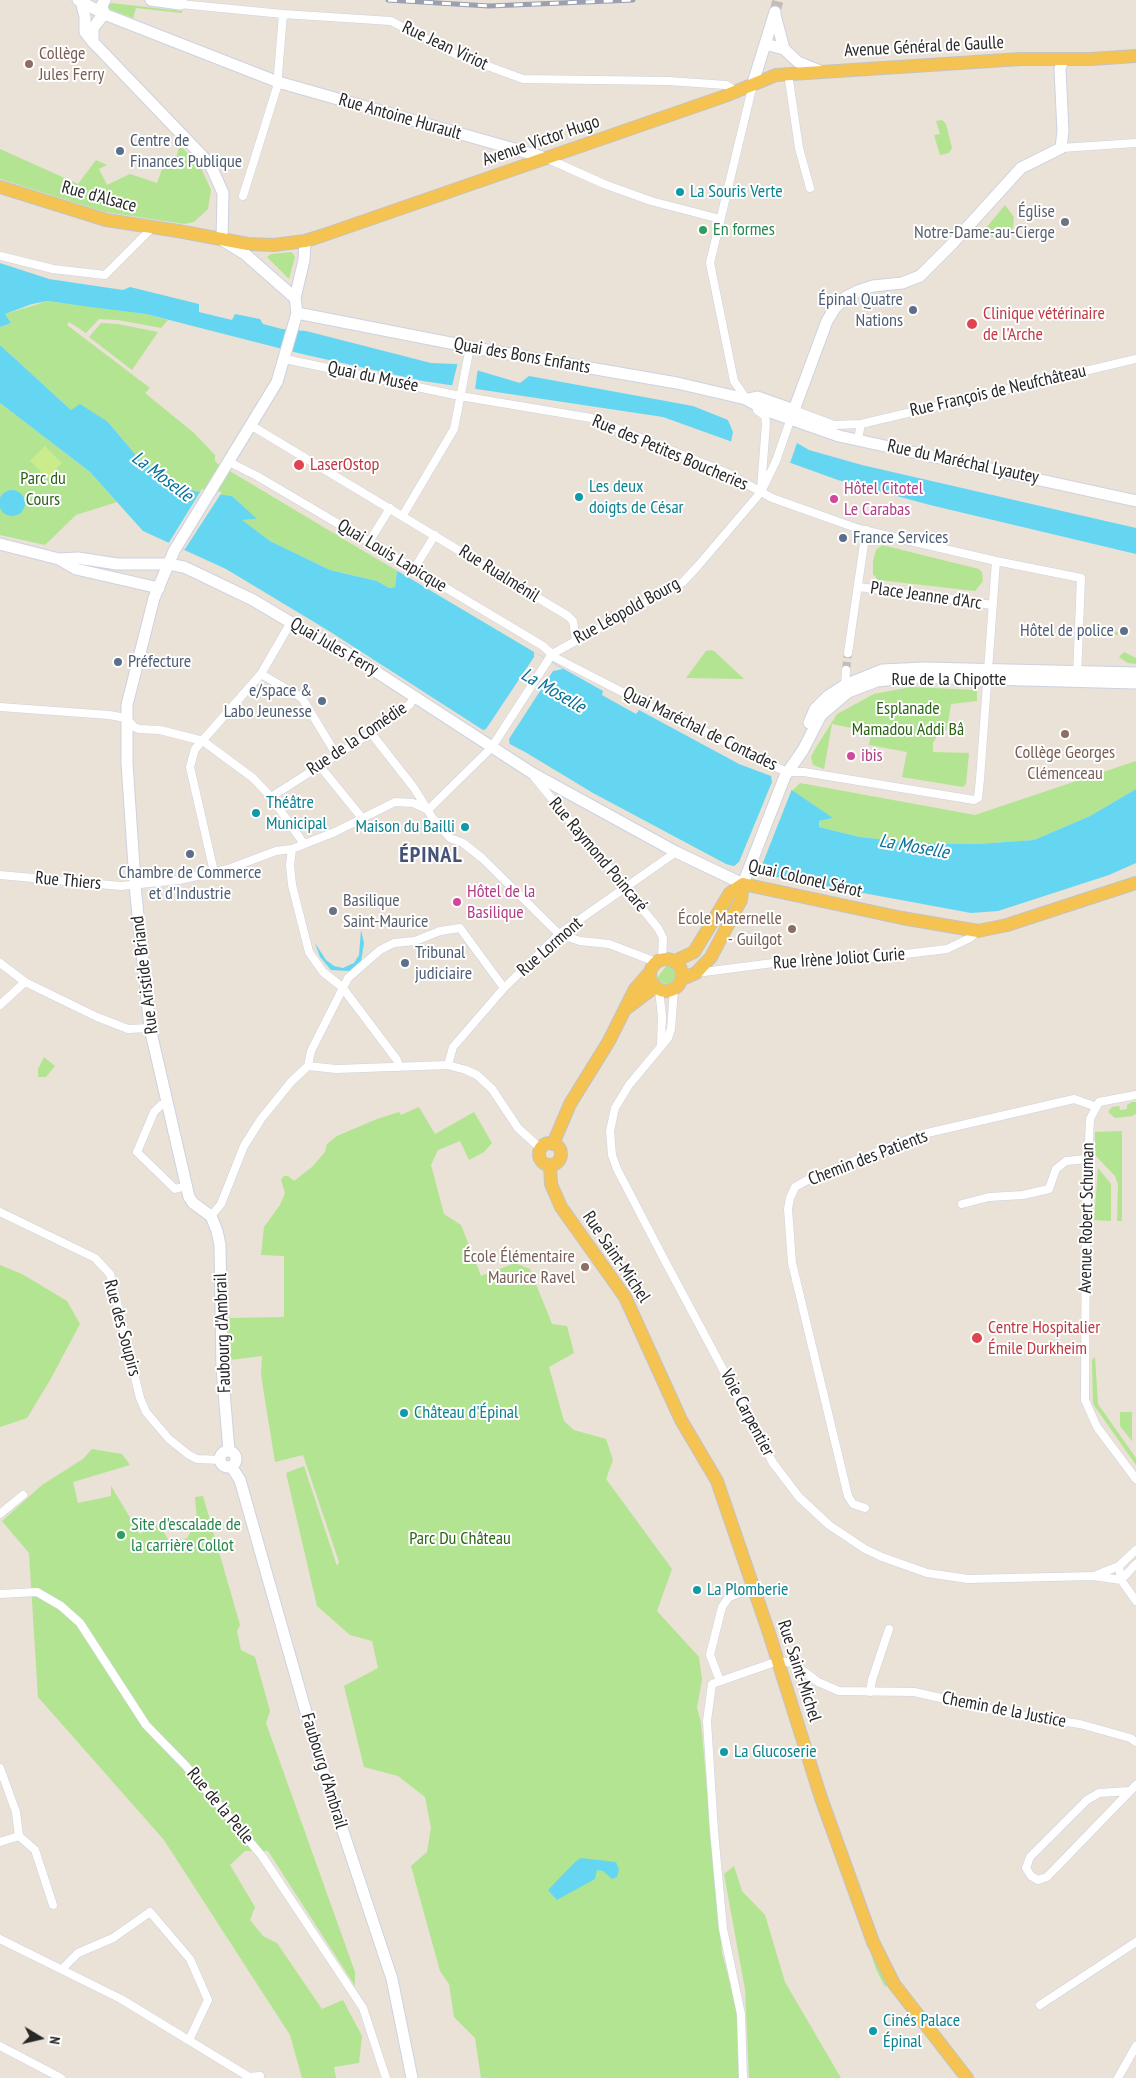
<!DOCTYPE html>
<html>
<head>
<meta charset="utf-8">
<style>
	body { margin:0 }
	#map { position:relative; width:1136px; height:2078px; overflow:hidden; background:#eae1d7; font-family:"PT Sans Narrow",sans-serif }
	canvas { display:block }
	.north { position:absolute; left:15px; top:2013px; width:50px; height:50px; -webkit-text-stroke:4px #fff; paint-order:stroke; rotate:99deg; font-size:14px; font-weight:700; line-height:20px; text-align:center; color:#272727 }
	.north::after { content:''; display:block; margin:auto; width:18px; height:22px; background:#272727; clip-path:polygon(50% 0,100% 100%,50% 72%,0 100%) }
</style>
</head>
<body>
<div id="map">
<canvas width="1136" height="2078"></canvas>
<div class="north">N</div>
</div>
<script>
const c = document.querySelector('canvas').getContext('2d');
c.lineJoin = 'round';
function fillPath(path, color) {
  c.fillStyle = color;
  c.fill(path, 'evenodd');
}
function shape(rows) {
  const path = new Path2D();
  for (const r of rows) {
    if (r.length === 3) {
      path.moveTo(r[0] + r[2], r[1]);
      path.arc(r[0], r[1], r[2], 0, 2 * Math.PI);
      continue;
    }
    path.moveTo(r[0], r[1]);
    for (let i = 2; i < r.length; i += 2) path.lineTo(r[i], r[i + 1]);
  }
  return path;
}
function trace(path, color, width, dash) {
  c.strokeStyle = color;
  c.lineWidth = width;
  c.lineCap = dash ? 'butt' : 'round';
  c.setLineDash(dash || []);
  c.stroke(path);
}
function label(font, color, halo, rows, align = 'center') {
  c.font = font + ' "PT Sans Narrow",sans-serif';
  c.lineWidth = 4;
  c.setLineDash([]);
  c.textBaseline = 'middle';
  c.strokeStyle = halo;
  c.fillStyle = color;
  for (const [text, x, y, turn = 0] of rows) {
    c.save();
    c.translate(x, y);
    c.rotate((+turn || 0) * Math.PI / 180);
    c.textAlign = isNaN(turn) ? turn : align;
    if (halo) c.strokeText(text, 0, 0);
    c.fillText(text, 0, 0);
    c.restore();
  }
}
fillPath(shape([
	[111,3,182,11,182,13,136,8,133,18,109,9,107,7],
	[942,120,946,124,952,148,949,153,940,155,934,135,940,134,936,121],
	[180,145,201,168,211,190,208,209,194,222,184,224,105,212,0,179,0,149,78,184,96,160,107,165,99,169,107,185,130,174,157,183,166,158,175,161],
	[1005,205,1014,217,1013,228,1009,233,981,240,977,239],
	[292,252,295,257,289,279,267,257,271,254],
	[48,301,146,314,168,320,161,328,118,320,99,319,86,333,69,322,67,325,150,388,145,393,194,433,215,455,215,461,218,464,397,571,395,587,389,588,377,581,330,570,270,541,241,520,256,519,232,496,194,491,166,477,140,460,108,422,71,410,0,345,0,327,11,323,5,314],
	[101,323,118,324,158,332,132,370,89,337],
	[0,403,90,472,117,502,76,515,45,545,0,535],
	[882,545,979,569,982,572,983,581,975,591,878,580,873,574,873,561,876,550],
	[1087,625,1118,632,1118,635,1086,634],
	[711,650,714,651,744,679,686,678,706,651],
	[1124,652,1136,658,1136,664,1128,663,1119,657],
	[911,687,977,690,977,701,951,704,947,730,939,733,933,743,933,752,969,753,966,784,963,787,902,777,907,752,869,745,871,732,832,724,824,769,813,765,811,757,815,749,837,714,874,694],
	[1136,761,1136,789,1090,816,1034,840,977,844,914,843,860,837,819,827,819,821,832,818,791,792,800,783,975,815],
	[666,966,673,966,677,973,672,982,667,984,658,981,657,978],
	[44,1057,55,1066,46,1077,38,1077,38,1069],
	[1132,1102,1136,1102,1136,1114,1132,1116,1115,1118,1108,1112,1112,1107,1119,1106,1120,1110,1127,1109,1127,1105],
	[419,1107,435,1134,474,1112,492,1143,484,1152,469,1160,460,1141,438,1150,431,1165,444,1214,461,1225,481,1276,515,1263,530,1269,552,1324,567,1326,574,1353,549,1367,564,1421,574,1430,606,1439,613,1460,606,1479,672,1569,657,1611,699,1657,702,1680,697,1707,701,1723,722,1953,738,2012,739,2078,481,2078,475,2038,454,2017,449,1984,440,1971,411,1866,427,1852,431,1828,425,1797,398,1776,364,1767,344,1686,378,1668,372,1641,350,1635,317,1606,286,1473,304,1466,337,1566,339,1562,303,1455,275,1462,261,1375,262,1356,229,1360,228,1318,284,1317,284,1256,261,1255,264,1227,280,1205,285,1193,281,1180,284,1176,288,1176,294,1181,312,1167,325,1152,327,1144,337,1136,377,1119,399,1112,401,1115],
	[1122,1131,1122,1221,1117,1221,1118,1184,1115,1176,1095,1155,1095,1132],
	[1098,1168,1111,1184,1111,1221,1094,1220],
	[0,1265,22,1274,67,1301,80,1324,49,1382,27,1418,0,1427],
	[1095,1357,1098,1404,1136,1458,1136,1465,1093,1404,1092,1360],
	[1120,1412,1132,1412,1132,1441,1120,1426],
	[92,1449,122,1454,130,1465,73,1482,78,1503,111,1496,111,1486,140,1534,155,1525,160,1526,172,1546,187,1538,197,1522,195,1497,203,1496,240,1625,237,1631,241,1650,255,1657,270,1711,266,1723,355,1972,355,1986,268,1851,245,1851,230,1865,255,1907,250,1920,263,1936,277,1943,322,2009,343,2000,362,2036,359,2063,334,2067,336,2078,302,2078,290,2035,164,1840,38,1697,29,1553,2,1521,42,1485,83,1459],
	[734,1866,742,1891,765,1915,785,1982,841,2078,749,2078,745,1989,724,1874],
	[873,1953,889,1983,885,1987,876,1969,871,1954]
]), '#b3e491');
fillPath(shape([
	[45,446,62,463,48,478,30,461]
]), '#caec8c');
fillPath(shape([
	[0,263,49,279,123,290,130,287,199,304,199,312,232,320,235,314,260,319,263,324,282,329,306,331,431,363,456,364,520,383,529,376,693,406,728,420,734,432,797,443,809,450,862,465,1136,528,1136,554,930,505,838,480,663,417,423,381,302,354,146,314,90,307,48,301,32,304,5,314,11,323,0,327],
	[0,345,71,410,80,404,108,422,140,460,166,477,194,491,232,496,257,519,242,520,270,541,330,570,377,581,389,588,395,587,397,571,374,557,534,652,603,691,602,695,636,714,639,710,739,764,771,776,833,818,819,821,819,827,860,837,914,843,977,844,1034,840,1090,816,1136,789,1136,863,1109,875,998,911,971,913,766,875,726,864,593,793,525,752,483,730,329,631,226,569,143,531,90,472,0,403],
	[12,503,13],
	[361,930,364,943,361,962,350,971,331,970,320,957,315,943,326,960,334,966,343,968,354,963,359,955],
	[581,1858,616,1862,619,1870,617,1877,612,1879,603,1871,597,1870,595,1879,557,1900,548,1890,575,1862]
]), '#65d6f2');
fillPath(shape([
	[458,362,478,367,475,390,452,386],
	[728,420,731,421,735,430,780,437,797,443,790,463,731,442,733,432],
	[202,489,222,492,185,549,181,550,168,544],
	[534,652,563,669,553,671,509,739,510,747,483,730,486,729,534,657],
	[771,776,777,778,792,789,762,865,766,875,733,867,739,862,772,782]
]), '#eae1d7');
trace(shape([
	[846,670,848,653]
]), '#c3bcb4', 8, [8, 4]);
trace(shape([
	[775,12,778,0]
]), '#c3bcb4', 11, [11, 5.5]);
const street = shape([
	[180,4,283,14,391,21,455,54,523,79,668,81,726,85,736,91],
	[788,73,799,148,810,188],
	[1061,148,1136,143],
	[546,158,604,184,651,201,720,219],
	[243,196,277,87,283,14],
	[0,256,53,269,105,275,152,228],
	[285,359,460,396,591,418,727,473,772,498,859,529,996,561,1081,578,1077,676],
	[747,400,734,381,710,263,753,84],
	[757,410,765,416,766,423,761,490],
	[794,410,834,425,861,424],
	[252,426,568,616,573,621,576,640],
	[858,439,861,424,1136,359],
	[229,462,257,476,369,542,543,646,556,658,659,711,673,714,758,760,788,772,804,772,974,800,978,798,980,779,996,561],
	[403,515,454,429,470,347],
	[369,542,390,508],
	[414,569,435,535],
	[859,587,993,605],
	[848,653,866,530],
	[261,674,302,698,336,754],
	[845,688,846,670],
	[0,707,109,715,126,718,134,727,139,729,160,730,203,741,253,778,271,797,304,844],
	[371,733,414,788,432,817,450,838,463,843,482,858,559,934,580,941,609,944,656,962],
	[319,765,362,818],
	[534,777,658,928,663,938,662,959],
	[271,797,371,733,409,705,416,696],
	[292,849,290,865,292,885,309,952,323,972,342,987,397,1060,399,1067],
	[214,872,190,767,195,749,261,674,291,622],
	[0,875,121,886,179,880,228,869,276,851,292,849,335,832,395,802,413,803,428,810,492,747,552,654,683,582,697,567,761,492,776,461,791,418],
	[0,963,25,982,97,1017,128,1029,150,1028],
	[696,973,781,962,855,960,947,949,970,938,978,931],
	[674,989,671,1029,668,1038,629,1085,615,1108,610,1131,612,1155,617,1169,665,1261,773,1463,799,1497,829,1525,865,1549,882,1557,927,1573,968,1579,1093,1576,1121,1580],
	[659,990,662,1016,661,1045],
	[0,1005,25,982],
	[448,1065,453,1047,504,988,559,934,676,852],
	[308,1066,311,1051,348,978,380,950,394,943,415,941,440,931,460,928,504,988],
	[308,1066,336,1069,448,1065,466,1070,477,1075,492,1089,518,1128,541,1149],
	[1136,1095,1099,1102,1090,1119,1086,1205,1085,1400,1097,1427,1136,1479],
	[167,1103,161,1105,154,1112,137,1152,175,1189,186,1186],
	[962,1204,989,1197,1023,1195,1049,1189,1056,1169,1066,1161,1087,1159],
	[0,1212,95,1258,110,1274,140,1398,146,1412,169,1439,189,1455,197,1459,221,1460],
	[211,1216,221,1204,244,1146,261,1119,291,1082,308,1066],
	[865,1508,853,1504,848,1496,792,1263,788,1209,790,1198,795,1187,811,1178,923,1134,1074,1099,1094,1106],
	[0,1514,23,1495],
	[1119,1566,1121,1580,1136,1601],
	[1094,1576,1119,1566,1136,1550],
	[1121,1580,1136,1564],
	[0,1594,37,1592,61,1606,80,1623,146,1725,185,1765,262,1856,363,2008,386,2078],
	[720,1681,710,1655,722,1607,729,1597,753,1588],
	[870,1692,872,1680,889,1629],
	[0,1768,16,1812,19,1836,35,1850,53,1905],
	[1129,1791,1099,1793,1087,1800,1030,1857,1026,1868,1031,1876,1038,1880,1047,1877,1136,1785],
	[0,1842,19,1836],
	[0,1939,121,1999,249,2077,260,2076],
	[62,1969,78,1953,113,1938,150,1912,190,1959,208,2000,189,2040],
	[1040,2005,1136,1942],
	[0,2046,61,2078],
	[743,2078,741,2014,723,1929,714,1831,707,1721,712,1684,778,1661,793,1663,818,1682,839,1691,914,1692,1017,1715,1080,1724,1130,1738,1136,1742],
	[1118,2078,1136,2046]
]);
const secondary = shape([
	[78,0,104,14,278,82,546,158],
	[151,0,180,4,181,0],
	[81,1,85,17,85,32,93,42,210,164,223,193,222,240,245,254,295,298],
	[104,14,102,5,105,0],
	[775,15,784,49],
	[93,42,93,28,104,14],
	[765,44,784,49,798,62,820,71],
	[753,83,775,12],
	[297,313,486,350,677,383,746,399,765,410,839,436,1136,501],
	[748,399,757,397,794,410],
	[791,418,827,321,835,308,846,297,858,291,873,286,902,283,920,276,952,244,1021,168,1061,148,1063,131,1060,69,1063,59],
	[0,544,59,559,78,558,117,564,168,564,184,567,201,575,253,600,327,644,341,649,532,773,676,852,743,884,785,776,803,750,821,715,848,692,877,681,914,677,1136,683],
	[59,559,76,569,159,588],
	[809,723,815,709,828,696,845,685,882,670,924,668,1136,673],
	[229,1451,222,1368,220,1245,217,1231,211,1216,193,1203,189,1197,150,1028,136,896,127,763,127,705,154,598,174,551,277,382,297,313,295,298,304,260,305,241],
	[228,1459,8],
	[231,1466,240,1480,321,1765,392,1979,412,2078]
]);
const primary = shape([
	[0,187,106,220,178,231,248,244,274,245,305,241,324,235,725,96,776,75,1021,59,1091,59,1136,56],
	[743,884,902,918,978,931,1007,925,1136,883],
	[666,975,16],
	[675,961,694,952,730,893,743,884],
	[682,979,696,973,711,957,741,900,743,884],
	[627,1008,655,987],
	[550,1154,11],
	[553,1144,570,1104,609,1041,635,989,649,973],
	[550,1165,551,1184,561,1207,625,1297,681,1420,717,1481,770,1636,821,1798,873,1942,894,1984,967,2078]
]);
trace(street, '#cdd2e1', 9);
trace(secondary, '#cdd2e1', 13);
trace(primary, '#c3c3c3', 14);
trace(street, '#fff', 8);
trace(secondary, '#fff', 11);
trace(primary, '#f5c352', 12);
const rail = shape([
	[388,0,489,6,633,0]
]);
trace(rail, '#9a9fb2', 5);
trace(rail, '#fff', 3, [9]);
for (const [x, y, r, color] of [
	[29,64,5,"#8d6e63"],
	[120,151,5,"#5c6f8a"],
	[680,192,5,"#0f9aa8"],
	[1065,222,5,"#6b7280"],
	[703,230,5,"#2e9e5b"],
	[913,310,5,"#5c6f8a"],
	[972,324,6,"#e0444e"],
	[299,465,6,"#e0444e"],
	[579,497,5,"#0f9aa8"],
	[834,499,5,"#d1479c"],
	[843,538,5,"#5c6f8a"],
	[1124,631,5,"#5c6f8a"],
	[118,662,5,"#5c6f8a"],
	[322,701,5,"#5c6f8a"],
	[1065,734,5,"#8d6e63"],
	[851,756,5,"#d1479c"],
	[256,813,5,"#0f9aa8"],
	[465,827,5,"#0f9aa8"],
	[190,854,5,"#5c6f8a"],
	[457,902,5,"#d1479c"],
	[333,911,5,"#6b7280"],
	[792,929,5,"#8d6e63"],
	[405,963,5,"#5c6f8a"],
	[585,1267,5,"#8d6e63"],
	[977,1338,6,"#e0444e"],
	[404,1413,5,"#0f9aa8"],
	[121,1535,5,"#2e9e5b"],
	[697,1590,5,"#0f9aa8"],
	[724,1752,5,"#0f9aa8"],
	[873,2031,5,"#0f9aa8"]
]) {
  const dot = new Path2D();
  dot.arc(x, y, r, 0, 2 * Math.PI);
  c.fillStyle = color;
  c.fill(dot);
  trace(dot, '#fff', 2);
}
label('18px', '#272727', '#fff', [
	["Rue Jean Viriot",445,46,25],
	["Avenue Général de Gaulle",924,47,-3],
	["Rue Antoine Hurault",400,117,16],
	["Avenue Victor Hugo",541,141,-19],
	["Rue d'Alsace",99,197,15],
	["Quai des Bons Enfants",522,356,10],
	["Quai du Musée",373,377,12],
	["Rue François de Neufchâteau",998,391,-13],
	["Rue des Petites Boucheries",670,453,23],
	["Rue du Maréchal Lyautey",963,462,12],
	["Quai Louis Lapicque",392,556,31],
	["Rue Rualménil",499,574,32],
	["Place Jeanne d'Arc",926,596,8],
	["Rue Léopold Bourg",627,611,-29],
	["Quai Jules Ferry",334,647,30],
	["Rue de la Chipotte",949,680],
	["Quai Maréchal de Contades",700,729,26],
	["Rue de la Comédie",357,739,-34],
	["Rue Raymond Poincaré",598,855,50],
	["Quai Colonel Sérot",805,879,13],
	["Rue Thiers",68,881,5],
	["Rue Lormont",550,947,-41],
	["Rue Irène Joliot Curie",839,959,-4],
	["Rue Aristide Briand",145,975,-97],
	["Chemin des Patients",868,1158,-21],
	["Avenue Robert Schuman",1087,1218,-89],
	["Rue Saint-Michel",616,1257,56],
	["Rue des Soupirs",122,1328,75],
	["Faubourg d'Ambrail",223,1333,-92],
	["Voie Carpentier",747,1413,62],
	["Rue Saint-Michel",799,1671,72],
	["Chemin de la Justice",1004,1710,11],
	["Faubourg d'Ambrail",324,1771,73],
	["Rue de la Pelle",220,1806,50]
]);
label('18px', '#785e54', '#fff', [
	["Collège",39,54,"left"],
	["Jules Ferry",39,75,"left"],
	["Collège Georges",1065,753,"center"],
	["Clémenceau",1065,774,"center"],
	["École Maternelle",782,919],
	["- Guilgot",782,940],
	["École Élémentaire",575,1257],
	["Maurice Ravel",575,1278]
], 'right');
label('18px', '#4e5e75', '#fff', [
	["Centre de",130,141],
	["Finances Publique",130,162],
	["Épinal Quatre",903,300,"right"],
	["Nations",903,321,"right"],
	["France Services",853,538],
	["Hôtel de police",1114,631,"right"],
	["Préfecture",128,662],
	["e/space &",312,691,"right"],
	["Labo Jeunesse",312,712,"right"],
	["Chambre de Commerce",190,873,"center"],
	["et d'Industrie",190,894,"center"],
	["Tribunal",415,953],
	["judiciaire",415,974]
], 'left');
label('18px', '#0d838f', '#fff', [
	["La Souris Verte",690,192],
	["Les deux",589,487],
	["doigts de César",589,508],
	["Théâtre",266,803],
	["Municipal",266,824],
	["Maison du Bailli",455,827,"right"],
	["Château d'Épinal",414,1413],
	["La Plomberie",707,1590],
	["La Glucoserie",734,1752],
	["Cinés Palace",883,2021],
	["Épinal",883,2042]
], 'left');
label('18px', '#5b616d', '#fff', [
	["Église",1055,212],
	["Notre-Dame-au-Cierge",1055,233],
	["Basilique",343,901,"left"],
	["Saint-Maurice",343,922,"left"]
], 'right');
label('18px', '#27864d', '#fff', [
	["En formes",713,230],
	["Site d'escalade de",131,1525],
	["la carrière Collot",131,1546]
], 'left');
label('18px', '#be3a42', '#fff', [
	["Clinique vétérinaire",983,314],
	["de l'Arche",983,335],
	["LaserOstop",310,465],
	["Centre Hospitalier",988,1328],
	["Émile Durkheim",988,1349]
], 'left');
label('18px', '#2c6416', '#fff', [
	["Parc du",43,479],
	["Cours",43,500],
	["Esplanade",908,709],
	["Mamadou Addi Bâ",908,730],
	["Parc Du Château",460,1539]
]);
label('18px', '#b23c85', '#fff', [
	["Hôtel Citotel",844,489],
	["Le Carabas",844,510],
	["ibis",861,756],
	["Hôtel de la",467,892],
	["Basilique",467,913]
], 'left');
label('italic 19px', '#087299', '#fff', [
	["La Moselle",162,477,37],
	["La Moselle",553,691,30],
	["La Moselle",914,847,10]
]);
c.letterSpacing = '1px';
label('bold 22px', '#465378', '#fff', [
	["ÉPINAL",431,856]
]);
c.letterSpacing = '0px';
</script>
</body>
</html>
